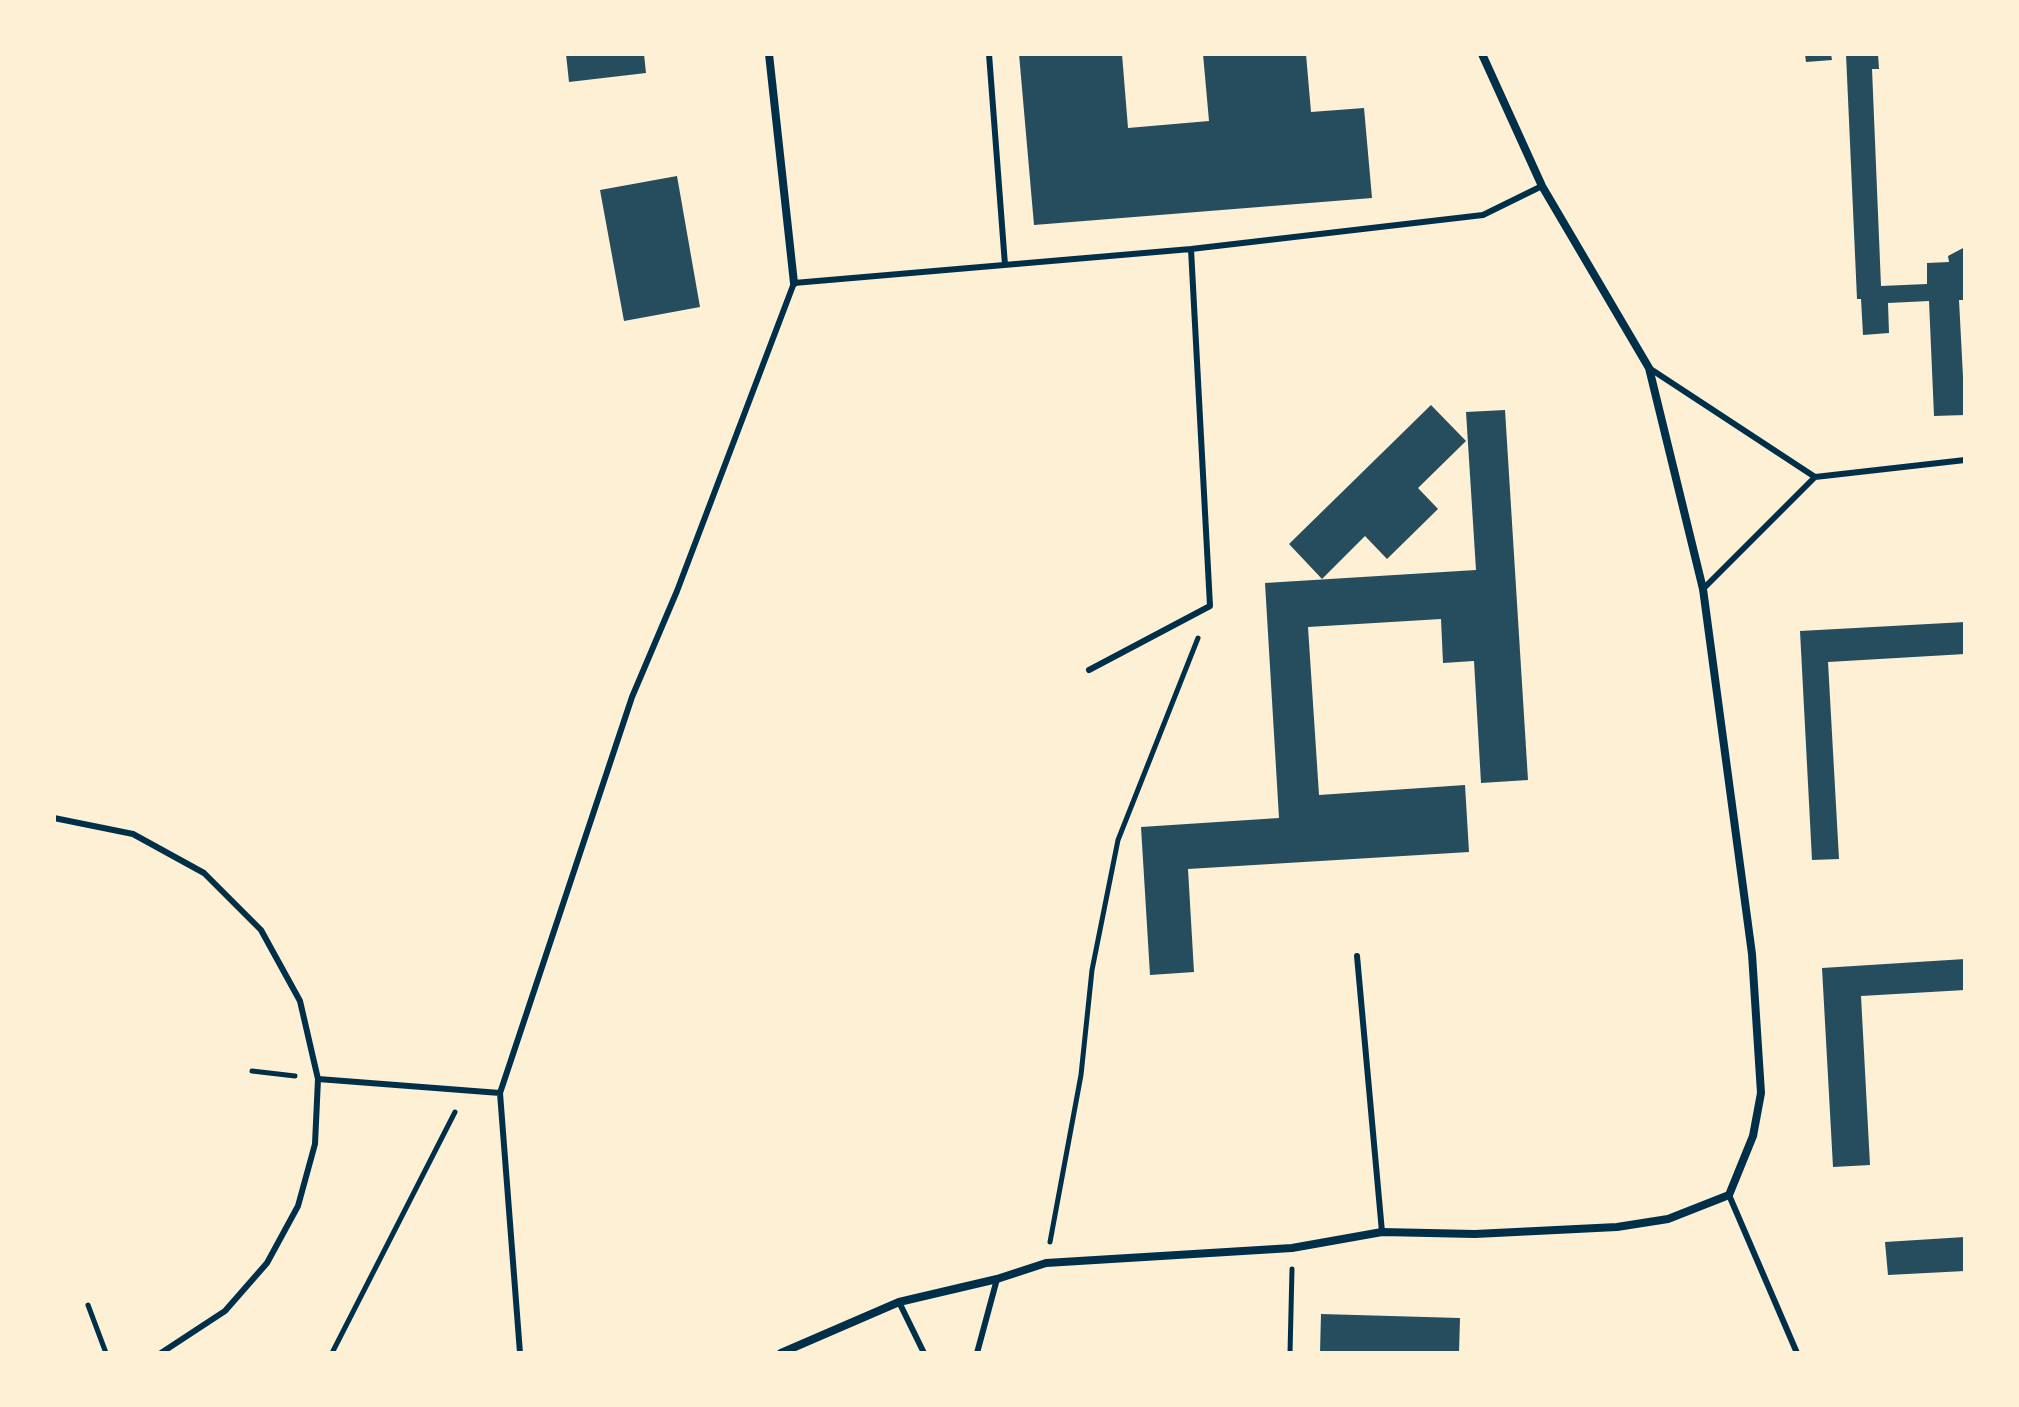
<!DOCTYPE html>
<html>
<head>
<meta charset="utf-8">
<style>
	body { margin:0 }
	#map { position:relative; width:2019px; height:1407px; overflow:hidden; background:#fdf0d5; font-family:"Varela Round",sans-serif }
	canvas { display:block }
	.frame { position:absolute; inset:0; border:56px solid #fdf0d5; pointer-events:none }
</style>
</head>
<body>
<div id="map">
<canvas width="2019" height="1407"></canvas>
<div class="frame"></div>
</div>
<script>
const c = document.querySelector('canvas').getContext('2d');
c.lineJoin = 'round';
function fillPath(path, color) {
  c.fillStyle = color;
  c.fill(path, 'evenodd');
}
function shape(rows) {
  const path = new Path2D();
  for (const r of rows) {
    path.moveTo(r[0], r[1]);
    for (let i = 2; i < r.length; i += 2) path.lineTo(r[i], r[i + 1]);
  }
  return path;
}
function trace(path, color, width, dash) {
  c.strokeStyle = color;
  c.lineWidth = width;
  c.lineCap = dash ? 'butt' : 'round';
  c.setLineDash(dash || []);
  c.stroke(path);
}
fillPath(shape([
	[566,54,644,54,646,73,569,82],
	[1019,54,1122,54,1128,128,1209,121,1203,54,1306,54,1311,112,1364,108,1372,198,1034,225],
	[1805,54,1831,54,1832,60,1806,62],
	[1846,54,1878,54,1879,69,1872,69,1881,286,1927,284,1927,263,1949,262,1948,256,1965,247,1965,300,1959,300,1965,415,1934,416,1929,301,1888,303,1889,333,1863,335,1861,299,1857,299],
	[677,176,700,307,624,321,600,190],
	[1431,405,1466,441,1418,488,1438,509,1387,559,1365,536,1322,579,1289,544],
	[1505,410,1528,780,1481,783,1474,661,1443,663,1441,619,1308,627,1319,795,1465,785,1469,852,1188,869,1194,972,1150,975,1141,827,1279,818,1265,583,1476,570,1466,412],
	[1965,622,1965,654,1828,662,1839,859,1812,860,1800,631],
	[1965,959,1965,990,1861,996,1870,1165,1833,1167,1822,968],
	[1965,1237,1965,1271,1888,1275,1885,1242],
	[1321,1314,1460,1318,1459,1353,1320,1353]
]), '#264d5e');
trace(shape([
	[252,1071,295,1076],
	[1050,1242,1081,1075,1092,970,1118,840,1198,638],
	[88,1305,106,1353],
	[332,1353,455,1112],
	[1290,1353,1292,1269]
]), '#003049', 5);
trace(shape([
	[989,54,1005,265],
	[1649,368,1815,477,1965,460],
	[1703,589,1815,477],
	[1089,670,1210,606,1191,249],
	[54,818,133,834,204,873,261,930,300,1001,318,1079,315,1144,298,1206,267,1263,225,1311,161,1353],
	[1357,956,1382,1232],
	[318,1079,500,1093],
	[1729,1195,1797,1353],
	[899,1302,924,1353],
	[520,1353,500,1093,632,697,677,591,794,283,1191,249,1483,215,1542,186],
	[977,1353,997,1279]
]), '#003049', 6);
trace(shape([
	[769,54,794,283],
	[781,1353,899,1302,997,1279,1046,1263,1292,1248,1382,1232,1475,1234,1617,1227,1668,1219,1729,1195,1753,1136,1761,1093,1752,954,1703,589,1649,368,1542,186,1482,54]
]), '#003049', 8);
</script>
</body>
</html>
